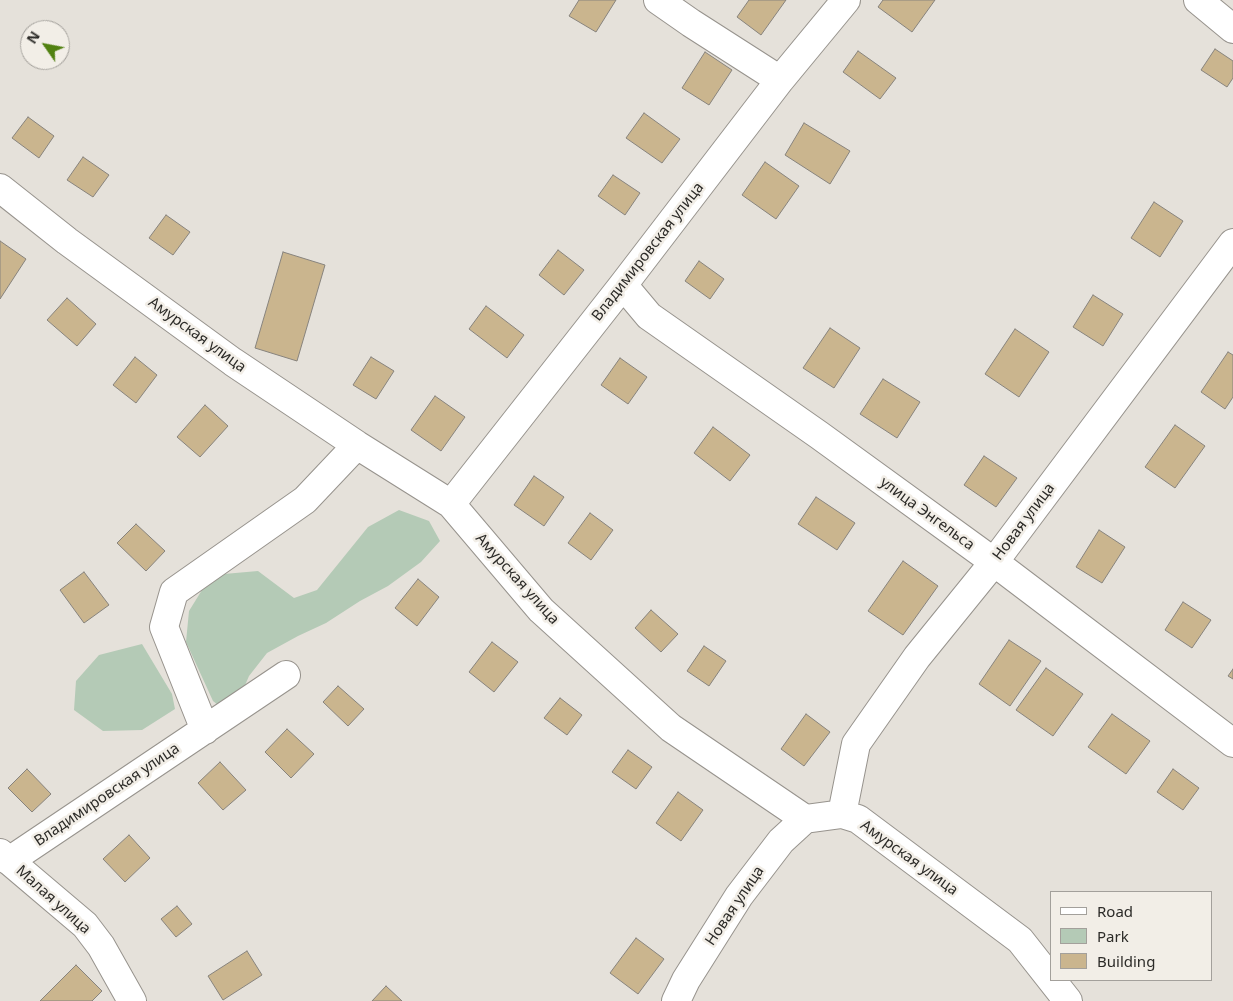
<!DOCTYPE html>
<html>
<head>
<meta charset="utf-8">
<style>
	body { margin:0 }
	#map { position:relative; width:1233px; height:1001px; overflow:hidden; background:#e5e1da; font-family:"Noto Sans",sans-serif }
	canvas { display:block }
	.legend { position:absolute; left:1050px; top:891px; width:162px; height:90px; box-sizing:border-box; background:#f2eee7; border:1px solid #a3a09b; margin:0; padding:6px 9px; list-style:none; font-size:15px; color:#2c2b28 }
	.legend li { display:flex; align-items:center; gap:10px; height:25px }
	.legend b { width:25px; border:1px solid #a3a09b }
	.north { position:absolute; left:20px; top:20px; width:50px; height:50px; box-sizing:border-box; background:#f2eee7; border:1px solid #a3a09b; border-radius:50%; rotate:303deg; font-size:14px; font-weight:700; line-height:20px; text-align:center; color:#2c2b28 }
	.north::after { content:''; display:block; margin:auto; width:18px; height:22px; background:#518111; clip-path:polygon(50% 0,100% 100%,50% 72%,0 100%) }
</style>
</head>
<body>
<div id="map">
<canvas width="1233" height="1001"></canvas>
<ul class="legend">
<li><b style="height:6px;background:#fff"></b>Road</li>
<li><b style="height:14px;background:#b4cab6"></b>Park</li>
<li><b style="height:14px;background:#cab58e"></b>Building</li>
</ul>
<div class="north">N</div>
</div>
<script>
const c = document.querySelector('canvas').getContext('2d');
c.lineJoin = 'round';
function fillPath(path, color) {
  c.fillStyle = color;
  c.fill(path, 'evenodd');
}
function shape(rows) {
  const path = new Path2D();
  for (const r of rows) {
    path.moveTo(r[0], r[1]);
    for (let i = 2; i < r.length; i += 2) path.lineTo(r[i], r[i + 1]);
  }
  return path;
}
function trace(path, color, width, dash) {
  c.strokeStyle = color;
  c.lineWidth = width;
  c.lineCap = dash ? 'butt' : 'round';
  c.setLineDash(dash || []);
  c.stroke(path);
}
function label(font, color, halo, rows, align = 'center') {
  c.font = font + ' "Noto Sans",sans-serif';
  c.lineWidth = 5;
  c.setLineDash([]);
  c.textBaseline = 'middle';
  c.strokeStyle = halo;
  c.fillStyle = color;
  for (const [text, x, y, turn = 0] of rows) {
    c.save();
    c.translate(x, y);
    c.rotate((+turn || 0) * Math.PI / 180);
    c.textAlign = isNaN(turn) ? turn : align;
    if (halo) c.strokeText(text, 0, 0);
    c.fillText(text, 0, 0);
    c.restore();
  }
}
fillPath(shape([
	[399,510,429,521,440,541,421,562,388,586,360,601,326,623,298,636,267,653,249,676,243,690,218,705,213,701,186,642,189,611,202,590,224,574,258,571,294,598,317,590,368,527],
	[142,644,172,694,175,709,142,730,103,731,74,710,76,681,99,655]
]), '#b4cab6');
const building = shape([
	[579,0,616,0,596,32,569,16,579,0],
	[749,0,786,0,761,35,737,17,749,0],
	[883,0,935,0,912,32,878,7,883,0],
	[1215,49,1233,61,1233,78,1227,87,1201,70,1215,49],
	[858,51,896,78,880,99,843,72,858,51],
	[705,52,732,70,709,105,682,88,705,52],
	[644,113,680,139,662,163,626,138,644,113],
	[28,117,54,136,39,158,12,138,28,117],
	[804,123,850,151,830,184,785,155,804,123],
	[83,157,109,175,93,197,67,180,83,157],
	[765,162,799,186,776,219,742,195,765,162],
	[613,175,640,193,625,215,598,196,613,175],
	[1154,202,1183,221,1160,257,1131,238,1154,202],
	[166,215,190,232,173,255,149,238,166,215],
	[0,241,26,259,0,299,0,241],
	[558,250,584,270,564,295,539,275,558,250],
	[283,252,325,265,297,361,255,348,283,252],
	[699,261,724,279,710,299,685,281,699,261],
	[1093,295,1123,314,1103,346,1073,327,1093,295],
	[67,298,96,324,77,346,47,320,67,298],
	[486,306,524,335,507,358,469,329,486,306],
	[830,328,860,348,834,388,803,368,830,328],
	[1015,329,1049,352,1019,397,985,374,1015,329],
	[1228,352,1233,355,1233,397,1225,409,1201,392,1228,352],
	[135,357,157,375,136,403,113,385,135,357],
	[371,357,394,371,376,399,353,385,371,357],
	[620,358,647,377,628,404,601,385,620,358],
	[883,379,920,402,897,438,860,414,883,379],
	[435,396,465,417,441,451,411,430,435,396],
	[205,405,228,426,200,457,177,437,205,405],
	[1175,425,1205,446,1175,488,1145,467,1175,425],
	[713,427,750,455,730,481,694,453,713,427],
	[984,456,1017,478,996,507,964,485,984,456],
	[534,476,564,497,544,526,514,505,534,476],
	[816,497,855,523,837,550,798,524,816,497],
	[590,513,613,530,591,560,568,543,590,513],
	[136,524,165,551,146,571,117,543,136,524],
	[1099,530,1125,547,1102,583,1076,567,1099,530],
	[903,561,938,586,903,635,868,611,903,561],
	[84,572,109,605,84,623,60,590,84,572],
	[418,579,439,597,417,626,395,608,418,579],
	[1183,602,1211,620,1192,648,1165,630,1183,602],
	[651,610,678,634,661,652,635,628,651,610],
	[1009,640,1041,661,1010,706,979,684,1009,640],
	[492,642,518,662,494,692,469,672,492,642],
	[704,646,726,661,709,686,687,671,704,646],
	[1046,668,1083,694,1053,736,1016,710,1046,668],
	[1233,669,1233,679,1228,676,1233,669],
	[338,686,364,709,348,726,323,702,338,686],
	[560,698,582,715,567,735,544,718,560,698],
	[806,714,830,732,804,766,781,749,806,714],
	[1112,714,1150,741,1126,774,1088,747,1112,714],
	[287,729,314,754,291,778,265,752,287,729],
	[628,750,652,767,636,789,612,772,628,750],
	[220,762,246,790,223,810,198,783,220,762],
	[27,769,51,794,32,812,8,788,27,769],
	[1173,769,1199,788,1183,810,1157,792,1173,769],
	[678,792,703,810,681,841,656,823,678,792],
	[129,835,150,858,125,882,103,859,129,835],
	[177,906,192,924,176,937,161,919,177,906],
	[636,938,664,959,638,994,610,973,636,938],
	[247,951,262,975,223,1000,208,976,247,951],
	[76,965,102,991,92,1001,40,1001,76,965],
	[386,986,402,1001,372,1001,386,986]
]);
fillPath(building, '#cab58e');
trace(building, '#87837d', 1);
const minor = shape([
	[658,0,691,23,780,80],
	[1198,0,1233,29],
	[0,188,67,241,233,362,357,445,451,504,541,610,671,728,805,819,842,814,858,819,1020,940,1068,1001],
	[623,285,649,316,819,435,994,562,1233,743],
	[451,504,623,285,780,80,846,0],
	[205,730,164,627,174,592,305,500,357,445],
	[842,814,856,744,917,657,994,562,1233,243],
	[0,853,85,925,101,946,132,1001],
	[9,861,286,675],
	[676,1001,686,980,739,896,781,841,805,819]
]);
trace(minor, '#97938d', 30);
trace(minor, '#fff', 28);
label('15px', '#2c2b28', '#f2eee7', [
	["Владимировская улица",648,252,-52],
	["Амурская улица",197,335,36],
	["улица Энгельса",927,514,36],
	["Новая улица",1024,522,-53],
	["Амурская улица",517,579,48],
	["Владимировская улица",107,795,-34],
	["Амурская улица",909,858,36],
	["Малая улица",53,900,42],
	["Новая улица",735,906,-56]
]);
</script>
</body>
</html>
